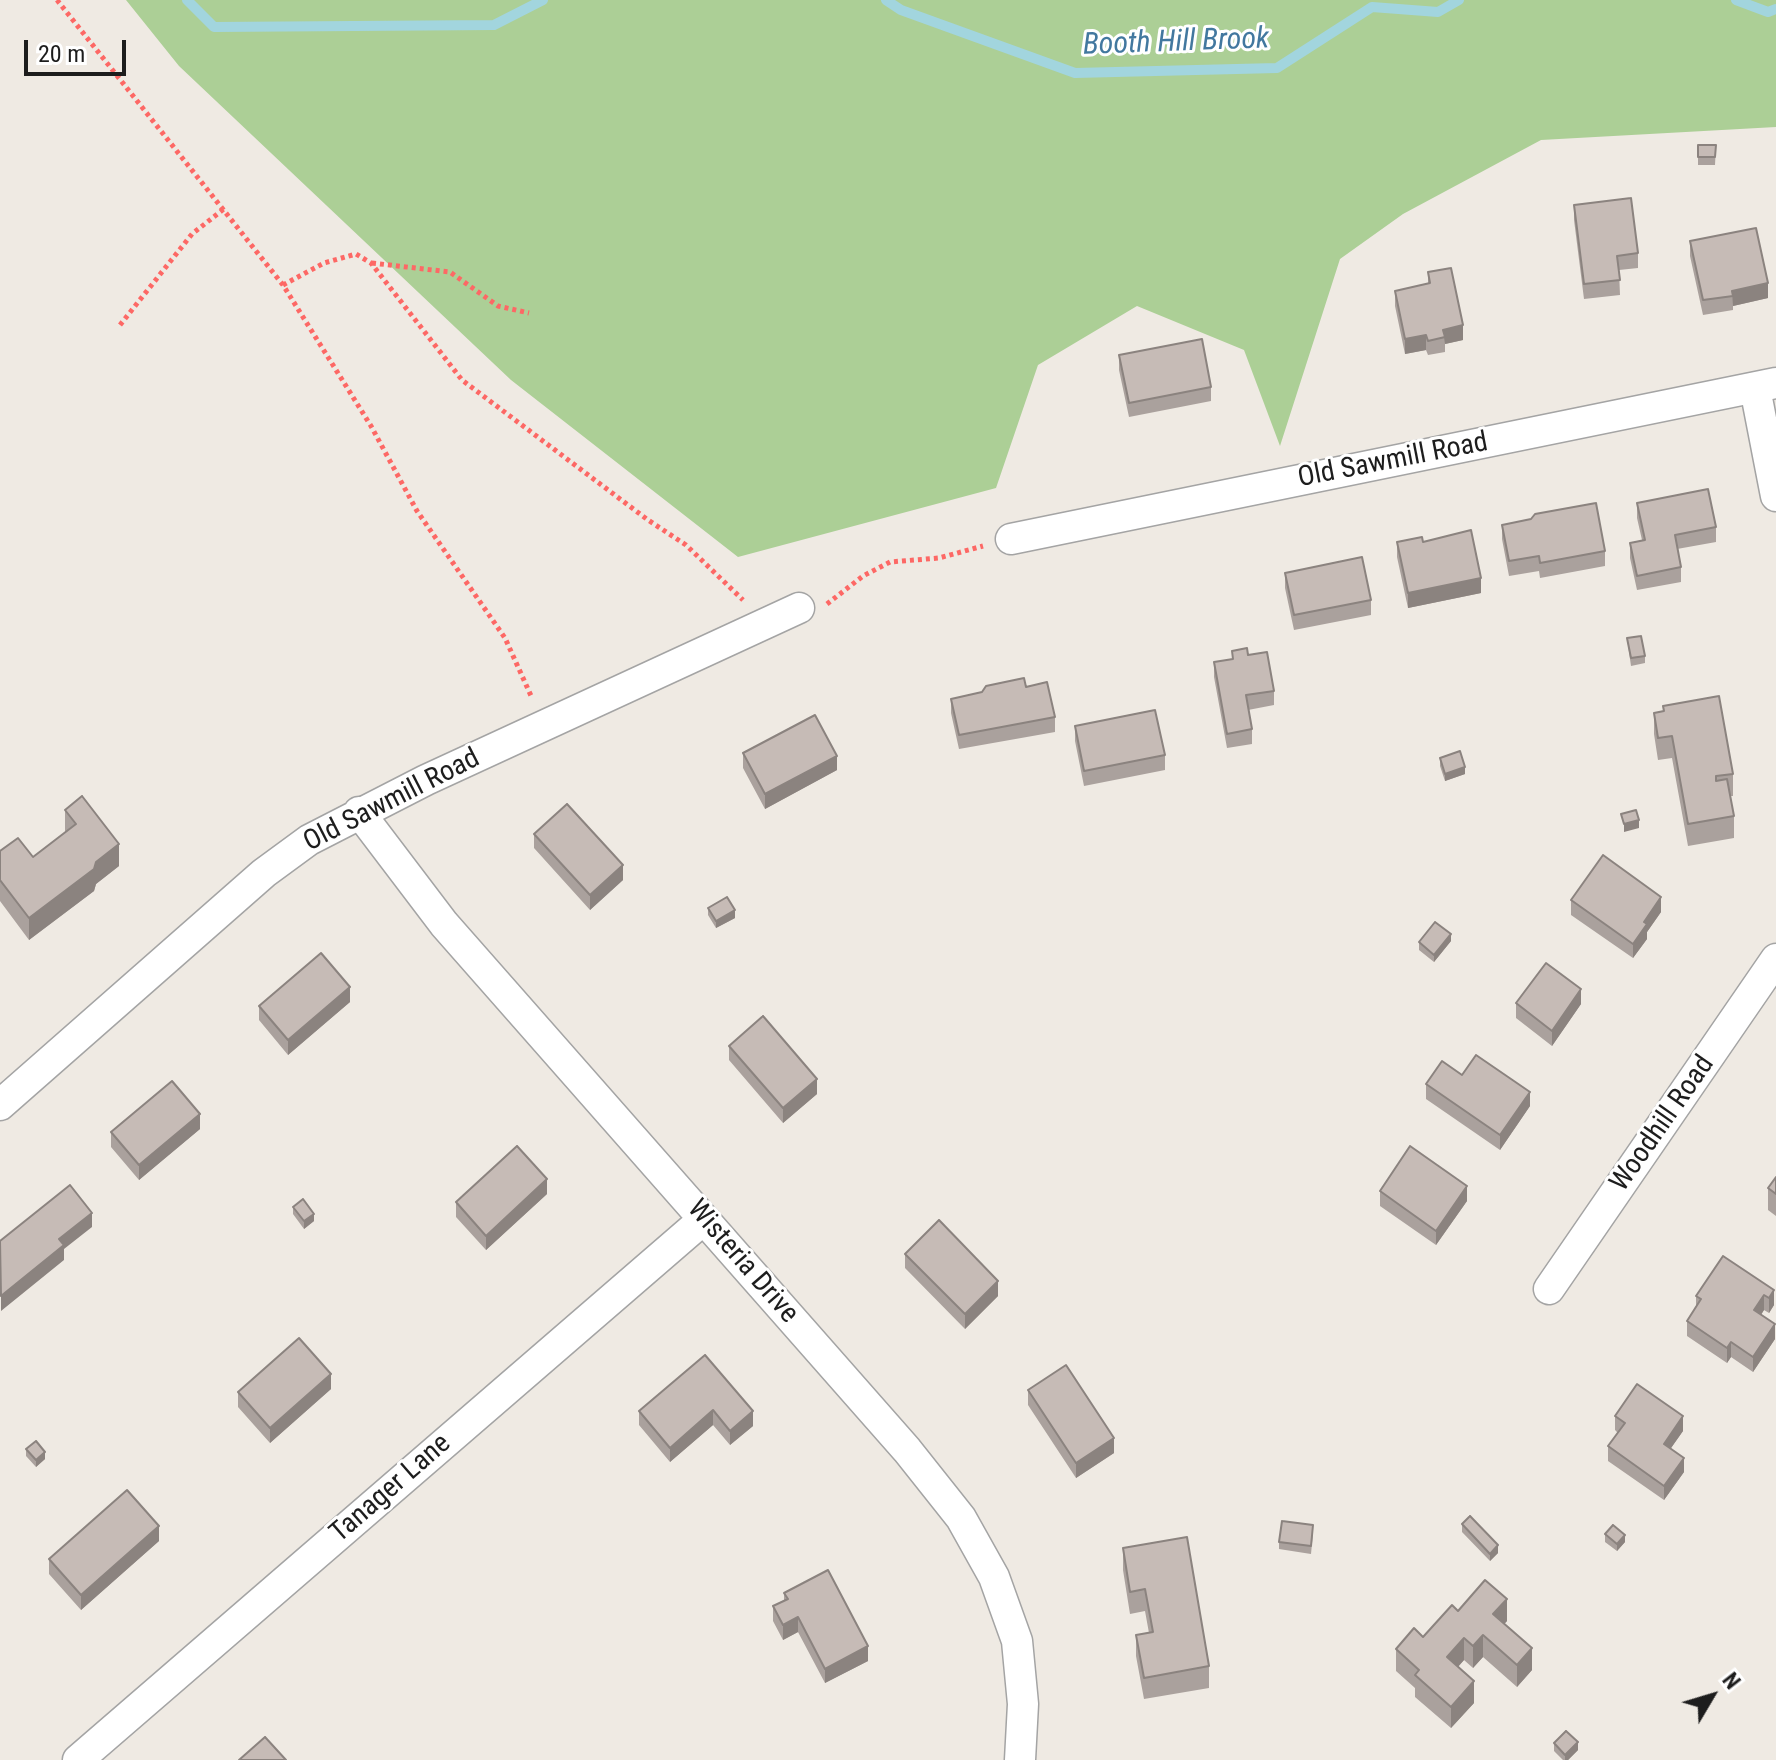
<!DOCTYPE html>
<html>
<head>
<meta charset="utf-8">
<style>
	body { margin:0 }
	#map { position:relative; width:1776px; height:1760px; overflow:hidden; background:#efeae3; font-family:"Roboto Condensed",sans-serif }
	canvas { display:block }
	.north { position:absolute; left:1672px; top:1656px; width:80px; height:80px; -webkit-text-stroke:6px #fff; paint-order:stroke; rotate:52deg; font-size:22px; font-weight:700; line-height:32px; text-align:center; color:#1d1d1d }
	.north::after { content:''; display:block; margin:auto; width:28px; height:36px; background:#1d1d1d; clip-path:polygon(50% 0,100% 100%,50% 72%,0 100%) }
	.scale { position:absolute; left:24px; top:40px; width:102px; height:36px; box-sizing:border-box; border:4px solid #1d1d1d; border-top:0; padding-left:10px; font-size:24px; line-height:28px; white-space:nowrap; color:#1d1d1d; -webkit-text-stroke:6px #fff; paint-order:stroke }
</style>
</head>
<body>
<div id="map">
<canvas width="1776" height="1760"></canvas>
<div class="north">N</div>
<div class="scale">20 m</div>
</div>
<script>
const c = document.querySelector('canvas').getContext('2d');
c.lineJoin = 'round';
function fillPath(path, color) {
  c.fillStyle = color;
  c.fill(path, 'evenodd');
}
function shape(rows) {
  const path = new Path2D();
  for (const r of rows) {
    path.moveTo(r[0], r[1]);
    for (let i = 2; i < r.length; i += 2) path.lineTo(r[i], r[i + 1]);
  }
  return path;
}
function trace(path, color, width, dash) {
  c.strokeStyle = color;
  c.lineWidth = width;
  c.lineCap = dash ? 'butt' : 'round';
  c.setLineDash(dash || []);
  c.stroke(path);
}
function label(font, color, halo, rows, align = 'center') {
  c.font = font + ' "Roboto Condensed",sans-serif';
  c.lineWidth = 6;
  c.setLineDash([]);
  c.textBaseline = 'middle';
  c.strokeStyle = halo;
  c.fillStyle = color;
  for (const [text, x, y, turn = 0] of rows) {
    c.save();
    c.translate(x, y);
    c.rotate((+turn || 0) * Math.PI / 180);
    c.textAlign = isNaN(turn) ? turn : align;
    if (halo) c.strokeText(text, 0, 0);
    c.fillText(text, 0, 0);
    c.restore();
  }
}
fillPath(shape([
	[126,0,1776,0,1776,127,1541,140,1403,214,1340,259,1280,446,1244,350,1137,306,1038,365,996,488,738,557,511,380,179,66]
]), '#accf96');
trace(shape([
	[187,0,214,27,494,25,543,0],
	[886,0,901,10,1075,73,1277,68,1372,7,1438,12,1459,0],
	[1736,0,1768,12,1776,9]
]), '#a2d5de', 10);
const street = shape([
	[1755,388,1776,496],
	[1011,539,1776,383],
	[359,812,444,924,907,1450,961,1518,994,1577,1017,1641,1023,1704,1020,1760],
	[0,1105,264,873,309,840,426,780,799,608],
	[1549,1289,1776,959],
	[78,1760,704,1219]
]);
trace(street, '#a4a4a4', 33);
trace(shape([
	[57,0,283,285,371,426,417,511,505,638,532,698],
	[372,263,450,272,498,306,529,313],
	[283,285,324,263,356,254,371,263,462,380,648,520,686,545,743,600],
	[120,325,192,234,225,208],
	[827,604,863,576,890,562,939,558,983,546]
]), '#fd6865', 5, [4, 4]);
trace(street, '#fff', 30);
fillPath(shape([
	[1698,145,1716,145,1715,165,1698,165],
	[1574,205,1638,253,1638,268,1619,270,1620,295,1584,299,1574,220],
	[1690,241,1768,298,1733,306,1733,310,1703,315,1690,256],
	[1428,272,1463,340,1445,344,1445,352,1428,355,1426,350,1405,354,1395,306,1395,291,1428,284],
	[1119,355,1211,387,1211,401,1129,417,1119,370],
	[1637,503,1716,527,1716,542,1677,549,1681,567,1681,582,1637,590,1630,558,1630,543,1642,540,1637,518],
	[1502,525,1605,551,1605,566,1540,578,1539,571,1509,576,1502,539],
	[1397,542,1423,542,1481,593,1408,608,1397,557],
	[1285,573,1371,600,1371,615,1294,630,1285,588],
	[1627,638,1645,656,1645,663,1631,666],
	[1232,651,1248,655,1274,691,1274,705,1248,710,1252,729,1252,744,1227,748,1214,677,1214,662,1232,659],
	[951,699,1055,717,1055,732,959,749,951,713],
	[1663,706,1733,774,1733,796,1730,796,1734,816,1734,838,1688,846,1672,758,1658,760,1654,734,1654,713,1663,711],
	[1075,726,1165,755,1165,770,1084,786,1075,741],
	[743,753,837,770,765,809,743,768],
	[1440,758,1465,774,1445,781,1440,766],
	[65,810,119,866,96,884,94,891,29,940,0,901,0,851,33,857,65,832],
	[534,834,623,880,590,910,534,848],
	[1571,900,1661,912,1647,932,1647,939,1633,958,1571,915],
	[708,908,735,918,716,928,708,915],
	[1451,941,1434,962,1419,950,1419,942],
	[350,1002,288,1055,259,1020,259,1006],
	[1516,1003,1581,1004,1552,1046,1516,1018],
	[729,1046,817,1094,783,1123,729,1060],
	[1426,1084,1530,1106,1500,1150,1426,1099],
	[200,1129,139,1180,111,1147,111,1132],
	[1776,1177,1776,1216,1768,1210,1768,1188],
	[1380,1191,1467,1201,1436,1245,1380,1206],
	[547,1194,486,1250,456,1217,456,1202],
	[293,1207,314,1221,304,1229,293,1214],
	[905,1254,998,1296,965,1329,905,1268],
	[1774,1290,1774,1305,1769,1313,1764,1310,1761,1315,1775,1339,1753,1372,1731,1357,1727,1363,1687,1336,1687,1321,1696,1306,1696,1296],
	[331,1389,270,1443,238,1407,238,1392],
	[1028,1390,1114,1453,1076,1478,1028,1405],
	[639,1411,753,1411,753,1426,730,1445,713,1425,670,1462,639,1425],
	[1615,1416,1683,1431,1671,1448,1684,1472,1664,1500,1608,1461,1608,1446,1618,1433,1615,1430],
	[26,1449,45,1459,36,1467,26,1456],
	[1462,1524,1498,1553,1490,1561,1462,1532],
	[1313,1533,1311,1554,1279,1549,1279,1542],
	[1605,1534,1625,1542,1617,1551,1605,1542],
	[159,1541,81,1610,49,1574,49,1559],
	[1123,1548,1209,1666,1209,1688,1144,1699,1136,1656,1136,1635,1149,1633,1145,1611,1130,1614,1123,1570],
	[784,1593,868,1661,825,1683,798,1632,783,1640,773,1621,773,1606,784,1600],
	[1458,1611,1507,1621,1504,1624,1532,1670,1517,1687,1483,1657,1473,1668,1464,1660,1458,1667,1474,1703,1451,1728,1415,1697,1415,1688,1396,1671,1396,1649,1423,1637],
	[1554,1743,1578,1750,1568,1760,1563,1760,1554,1751]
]), '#aaa19d');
fillPath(shape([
	[1768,283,1768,298,1733,306,1732,291],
	[1463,325,1463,340,1445,344,1443,330],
	[1426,335,1426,350,1405,354,1405,339],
	[1481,578,1481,593,1408,608,1408,593],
	[837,756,837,770,765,809,765,794],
	[1465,767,1465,774,1445,781,1445,774],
	[1639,820,1639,828,1624,832,1624,824],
	[119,844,119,866,96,884,94,891,29,940,29,918,96,862],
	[623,865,623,880,590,910,590,895],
	[1661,897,1661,912,1647,932,1647,939,1633,958,1633,944,1644,922],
	[735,910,735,918,716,928,716,921],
	[1451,934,1451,941,1434,962,1434,955],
	[350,987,350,1002,288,1055,288,1040],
	[1581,989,1581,1004,1552,1046,1552,1031],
	[817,1079,817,1094,783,1123,783,1108],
	[1530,1092,1530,1106,1500,1150,1500,1135],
	[200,1114,200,1129,139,1180,139,1165],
	[547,1179,547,1194,486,1250,486,1236],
	[1467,1186,1467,1201,1436,1245,1436,1231],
	[92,1213,92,1227,64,1249,64,1260,1,1311,1,1296,59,1239],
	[314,1214,314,1221,304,1229,304,1221],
	[998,1281,998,1296,965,1329,965,1314],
	[1774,1290,1774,1305,1769,1313,1769,1298],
	[1764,1295,1764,1310,1754,1325,1754,1310],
	[1775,1324,1775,1339,1753,1372,1753,1357],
	[1731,1342,1731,1357,1727,1363,1727,1348],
	[331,1374,331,1389,270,1443,270,1428],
	[713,1410,713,1425,670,1462,670,1448],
	[753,1411,753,1426,730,1445,730,1431],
	[1683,1416,1683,1431,1664,1458,1664,1444],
	[1114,1438,1114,1453,1076,1478,1076,1463],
	[45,1452,45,1459,36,1467,36,1460],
	[1684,1458,1684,1472,1664,1500,1664,1486],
	[159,1526,159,1541,81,1610,81,1595],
	[1625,1535,1625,1542,1617,1551,1617,1544],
	[1498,1545,1498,1553,1490,1561,1490,1554],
	[1507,1599,1507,1621,1493,1636,1493,1614],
	[798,1617,798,1632,783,1640,783,1625],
	[1483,1635,1483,1657,1473,1668,1473,1646],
	[1464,1638,1464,1660,1447,1679,1447,1657],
	[868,1646,868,1661,825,1683,825,1669],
	[1532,1648,1532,1670,1517,1687,1517,1665],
	[1474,1681,1474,1703,1451,1728,1451,1707],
	[1578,1742,1578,1750,1568,1760,1565,1760,1565,1755]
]), '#8b837f');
const building = shape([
	[1698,145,1716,145,1715,157,1698,157,1698,145],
	[1631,198,1638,253,1617,256,1620,280,1584,284,1574,205,1631,198],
	[1756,228,1768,283,1732,291,1733,296,1703,300,1690,241,1756,228],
	[1451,268,1463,325,1443,330,1445,337,1428,341,1426,335,1405,339,1395,291,1430,283,1428,272,1451,268],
	[1202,339,1211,387,1129,403,1119,355,1202,339],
	[1708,489,1716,527,1675,535,1681,567,1637,576,1630,543,1645,540,1637,503,1708,489],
	[1596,503,1605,551,1540,563,1539,556,1509,561,1502,525,1531,519,1535,514,1596,503],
	[1471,530,1481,578,1408,593,1397,542,1422,537,1423,542,1471,530],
	[1362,557,1371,600,1294,615,1285,573,1362,557],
	[1641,636,1645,656,1631,658,1627,638,1641,636],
	[1247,648,1248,655,1267,652,1274,691,1246,695,1252,729,1227,734,1214,662,1233,659,1232,651,1247,648],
	[1024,678,1026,687,1047,682,1055,717,959,735,951,699,982,692,986,686,1024,678],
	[1719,696,1733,774,1716,776,1716,781,1727,779,1734,816,1688,824,1672,736,1658,738,1654,713,1664,711,1663,706,1719,696],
	[1155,710,1165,755,1084,771,1075,726,1155,710],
	[815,715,837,756,765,794,743,753,815,715],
	[1460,751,1465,767,1445,774,1440,758,1460,751],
	[82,796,119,844,96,862,94,869,29,918,0,880,0,851,18,838,33,857,76,824,65,810,82,796],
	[567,804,623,865,590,895,534,834,567,804],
	[1636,810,1639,820,1624,824,1621,814,1636,810],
	[1603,855,1661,897,1644,922,1647,924,1633,944,1571,900,1603,855],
	[727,897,735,910,716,921,708,908,727,897],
	[1435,922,1451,934,1434,955,1419,942,1435,922],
	[321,953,350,987,288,1040,259,1006,321,953],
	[1546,963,1581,989,1552,1031,1516,1003,1546,963],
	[763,1016,817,1079,783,1108,729,1046,763,1016],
	[1476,1055,1530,1092,1500,1135,1426,1084,1442,1061,1462,1075,1476,1055],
	[172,1081,200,1114,139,1165,111,1132,172,1081],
	[517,1146,547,1179,486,1236,456,1202,517,1146],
	[1410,1146,1467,1186,1436,1231,1380,1191,1410,1146],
	[1776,1177,1776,1194,1768,1188,1776,1177],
	[70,1185,92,1213,59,1239,64,1245,1,1296,0,1241,70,1185],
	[303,1199,314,1214,304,1221,293,1207,303,1199],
	[939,1220,998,1281,965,1314,905,1254,939,1220],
	[1723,1256,1774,1290,1769,1298,1764,1295,1754,1310,1775,1324,1753,1357,1731,1342,1727,1348,1687,1321,1701,1299,1696,1296,1723,1256],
	[299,1338,331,1374,270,1428,238,1392,299,1338],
	[705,1355,753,1411,730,1431,713,1410,670,1448,639,1411,705,1355],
	[1066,1365,1114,1438,1076,1463,1028,1390,1066,1365],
	[1637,1384,1683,1416,1664,1444,1684,1458,1664,1486,1608,1446,1625,1423,1615,1416,1637,1384],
	[36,1441,45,1452,36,1460,26,1449,36,1441],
	[127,1490,159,1526,81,1595,49,1559,127,1490],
	[1470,1516,1498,1545,1490,1554,1462,1524,1470,1516],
	[1282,1521,1313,1525,1311,1546,1279,1542,1282,1521],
	[1613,1525,1625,1535,1617,1544,1605,1534,1613,1525],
	[1187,1537,1209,1666,1144,1678,1136,1635,1153,1632,1145,1589,1130,1592,1123,1548,1187,1537],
	[828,1570,868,1646,825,1669,798,1617,783,1625,773,1606,788,1599,784,1593,828,1570],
	[1485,1580,1507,1599,1493,1614,1532,1648,1517,1665,1483,1635,1473,1646,1464,1638,1447,1657,1474,1681,1451,1707,1415,1675,1419,1670,1396,1649,1414,1628,1423,1637,1452,1605,1458,1611,1485,1580],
	[1566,1731,1578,1742,1565,1755,1554,1743,1566,1731],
	[265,1737,286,1760,239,1760,265,1737]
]);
fillPath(building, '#c6bbb6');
trace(building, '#8b837f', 2);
label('28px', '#1d1d1d', '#fff', [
	["Old Sawmill Road",1393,461,-11],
	["Old Sawmill Road",392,801,-27],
	["Woodhill Road",1663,1124,-55],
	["Wisteria Drive",742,1262,49],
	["Tanager Lane",391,1489,-41]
]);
label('italic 30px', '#42789f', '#fff', [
	["Booth Hill Brook",1176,43,-2]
]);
</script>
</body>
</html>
